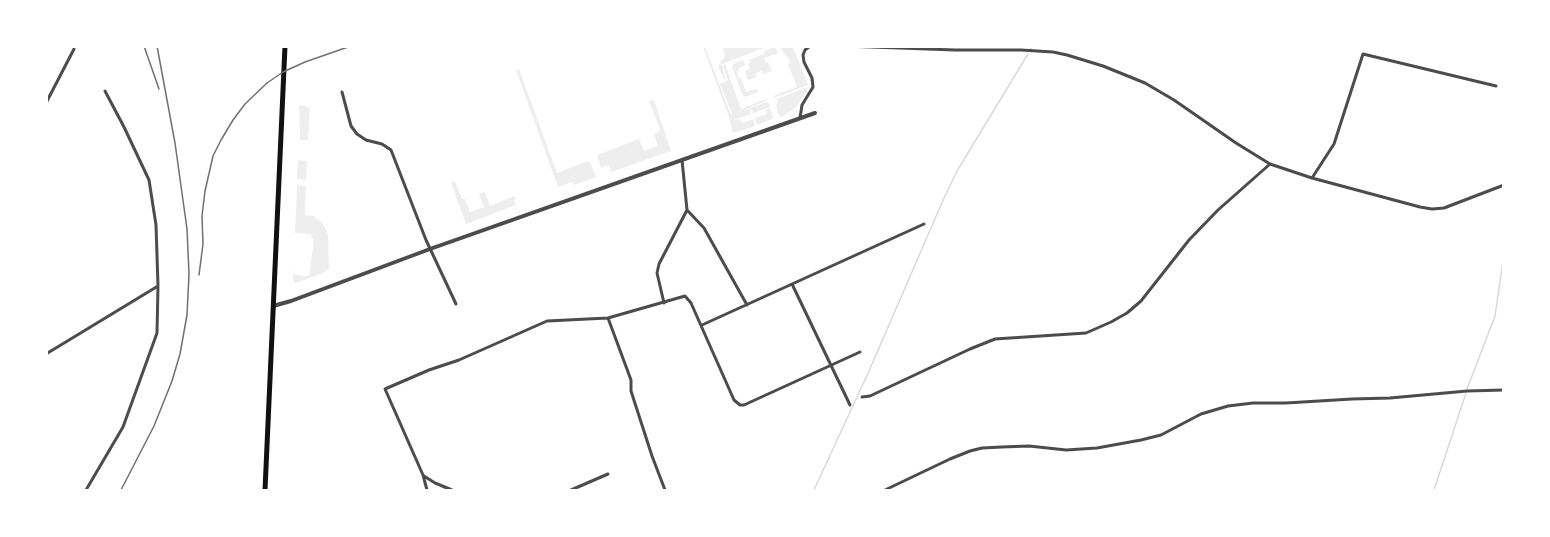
<!DOCTYPE html>
<html>
<head>
<meta charset="utf-8">
<style>
	body { margin:0 }
	#map { position:relative; width:1550px; height:537px; overflow:hidden; background:#fff; font-family:Lato,sans-serif }
	canvas { display:block }
	.frame { position:absolute; inset:0; border:48px solid #fff; pointer-events:none }
</style>
</head>
<body>
<div id="map">
<canvas width="1550" height="537"></canvas>
<div class="frame"></div>
</div>
<script>
const c = document.querySelector('canvas').getContext('2d');
c.lineJoin = 'round';
function fillPath(path, color) {
  c.fillStyle = color;
  c.fill(path, 'evenodd');
}
function shape(rows) {
  const path = new Path2D();
  for (const r of rows) {
    path.moveTo(r[0], r[1]);
    for (let i = 2; i < r.length; i += 2) path.lineTo(r[i], r[i + 1]);
  }
  return path;
}
function trace(path, color, width, dash) {
  c.strokeStyle = color;
  c.lineWidth = width;
  c.lineCap = dash ? 'butt' : 'round';
  c.setLineDash(dash || []);
  c.stroke(path);
}
fillPath(shape([
	[703,47,705,47,731,115,732,114,720,84,728,80,723,67,724,65,725,64,741,109,763,100,766,101,735,113,767,102,769,104,770,107,753,113,752,109,750,110,751,114,733,120,740,119,742,123,753,119,755,126,733,133,729,117],
	[723,47,766,47,722,64,725,79,724,80,718,66,725,56],
	[775,47,778,53,764,58,766,63,768,62,772,71,763,74,762,71,756,73,757,77,748,80,745,71,750,69,748,64,750,63,749,60,764,54,764,51],
	[781,47,793,47,808,85,774,98,775,95,797,87,788,64,790,63,787,56,785,56],
	[743,60,745,65,739,68,739,70,737,72,739,78,741,78,746,92,757,89,758,92,745,97,743,96,732,67,733,64],
	[519,69,557,173,588,161,591,164,596,177,574,185,572,182,558,187,516,70],
	[807,87,807,91,796,107,782,117,779,116,776,105,778,103,777,99],
	[654,100,671,151,611,172,609,165,601,168,597,155,639,139,644,151,658,146,654,134,660,131,660,129,649,101],
	[301,105,310,108,308,140,300,140,299,107],
	[770,108,773,117,772,119,757,125,755,118,767,114,765,110],
	[298,160,307,161,306,180,297,179],
	[455,181,462,199,465,199,470,212,484,207,479,194,485,192,490,206,515,196,516,199,514,200,516,205,466,224,451,183],
	[297,185,306,186,305,215,314,216,323,224,328,234,329,269,321,274,295,283,293,280,294,268,295,275,309,276,314,239,312,238,311,234,295,233]
]), '#eee');
trace(shape([
	[1031,49,1031,46],
	[1467,389,1495,316,1504,254],
	[814,490,869,371,944,198,957,171,1028,54],
	[1434,490,1466,393]
]), '#d9d9d9', 1.5);
trace(shape([
	[843,46,955,50,1021,50,1053,52,1067,55,1103,66,1145,83,1174,100,1236,143,1270,164,1312,178,1420,207,1432,209,1444,208,1504,185],
	[342,92,351,126,357,134,366,140,382,144,391,150,426,240,456,304],
	[46,103,74,49],
	[800,118,802,105,813,87,812,78,804,62,803,55,805,50,810,46],
	[1312,178,1334,144,1363,54,1496,86],
	[687,210,704,228,747,305],
	[792,284,850,405],
	[664,303,657,273,659,264,687,210,682,160],
	[702,325,924,224],
	[46,354,158,286],
	[862,397,870,396,970,349,995,339,1086,333,1111,322,1127,313,1141,301,1189,240,1218,210,1270,164],
	[424,476,435,483,452,490],
	[86,490,123,427,157,333,158,286,156,225,149,180,124,127,105,91],
	[427,490,423,475,385,389,429,370,459,360,547,321,608,318],
	[571,490,608,474],
	[665,490,652,456,631,391,631,380,608,318,685,296,691,303,734,400,740,405,744,405,860,352],
	[885,490,950,459,970,451,982,448,1002,447,1029,446,1066,450,1097,448,1141,440,1161,435,1201,414,1228,406,1253,403,1286,403,1352,399,1390,398,1467,391,1504,390]
]), '#4c4c4c', 3);
trace(shape([
	[273,306,291,301,430,249,815,113]
]), '#4c4c4c', 4);
trace(shape([
	[265,490,285,46]
]), '#111', 5);
trace(shape([
	[144,46,159,89],
	[199,275,203,244,202,216,205,191,213,156,221,140,233,120,245,104,267,83,283,72,305,62,351,46],
	[121,490,154,426,172,381,180,354,187,315,189,274,187,229,175,143,157,46]
]), '#707070', 1.5);
</script>
</body>
</html>
